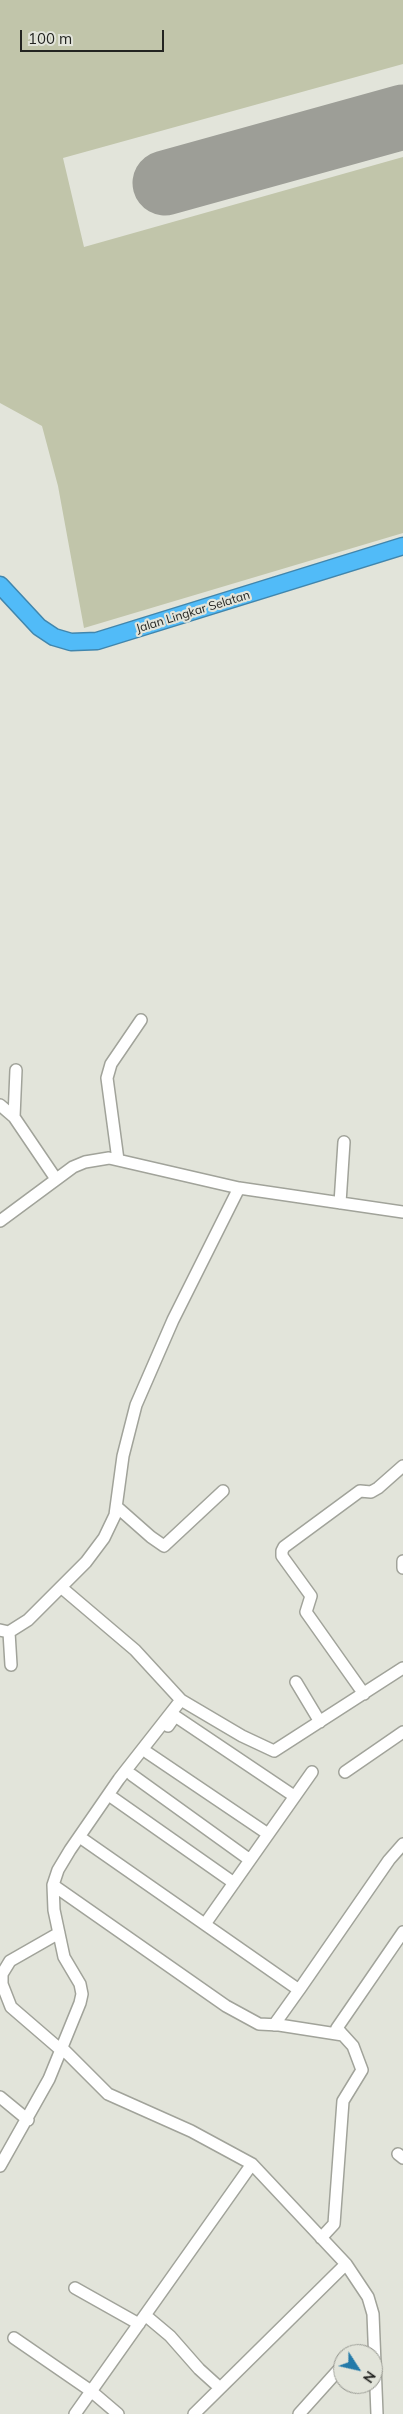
<!DOCTYPE html>
<html>
<head>
<meta charset="utf-8">
<style>
	body { margin:0 }
	#map { position:relative; width:403px; height:2414px; overflow:hidden; background:#e2e4da; font-family:Mulish,sans-serif }
	canvas { display:block }
	.north { position:absolute; left:333px; top:2344px; width:50px; height:50px; box-sizing:border-box; background:#e2e4da; border:1px solid #969790; border-radius:50%; rotate:125deg; font-size:14px; font-weight:700; line-height:20px; text-align:center; color:#232421 }
	.north::after { content:''; display:block; margin:auto; width:18px; height:22px; background:#237aa9; clip-path:polygon(50% 0,100% 100%,50% 72%,0 100%) }
	.scale { position:absolute; left:20px; top:30px; width:144px; height:22px; box-sizing:border-box; border:2px solid #232421; border-top:0; padding-left:6px; font-size:15px; line-height:18px; white-space:nowrap; color:#232421; -webkit-text-stroke:4px #e2e4da; paint-order:stroke }
</style>
</head>
<body>
<div id="map">
<canvas width="403" height="2414"></canvas>
<div class="north">N</div>
<div class="scale">100 m</div>
</div>
<script>
const c = document.querySelector('canvas').getContext('2d');
c.lineJoin = 'round';
function fillPath(path, color) {
  c.fillStyle = color;
  c.fill(path, 'evenodd');
}
function shape(rows) {
  const path = new Path2D();
  for (const r of rows) {
    path.moveTo(r[0], r[1]);
    for (let i = 2; i < r.length; i += 2) path.lineTo(r[i], r[i + 1]);
  }
  return path;
}
function trace(path, color, width, dash) {
  c.strokeStyle = color;
  c.lineWidth = width;
  c.lineCap = dash ? 'butt' : 'round';
  c.setLineDash(dash || []);
  c.stroke(path);
}
function label(font, color, halo, rows, align = 'center') {
  c.font = font + ' Mulish,sans-serif';
  c.lineWidth = 4.5;
  c.setLineDash([]);
  c.textBaseline = 'middle';
  c.strokeStyle = halo;
  c.fillStyle = color;
  for (const [text, x, y, turn = 0] of rows) {
    c.save();
    c.translate(x, y);
    c.rotate((+turn || 0) * Math.PI / 180);
    c.textAlign = isNaN(turn) ? turn : align;
    if (halo) c.strokeText(text, 0, 0);
    c.fillText(text, 0, 0);
    c.restore();
  }
}
fillPath(shape([
	[0,0,403,0,403,64,63,158,84,247,403,157,403,533,84,628,58,486,42,426,0,403]
]), '#c1c5aa');
trace(shape([
	[165,183,403,117]
]), '#9d9e97', 65);
const minor = shape([
	[16,1070,14,1117,56,1179],
	[0,1105,14,1117],
	[118,1160,107,1078,111,1064,141,1020],
	[340,1203,344,1142],
	[0,1221,73,1167,85,1162,109,1158,239,1188,403,1212],
	[117,1507,151,1537,164,1546,223,1491],
	[403,1561,403,1568],
	[62,1588,135,1650,181,1700,242,1736,274,1751,403,1668],
	[0,1630,9,1632,28,1620,86,1562,104,1538,115,1515,123,1456,136,1405,173,1320,239,1188],
	[9,1632,11,1665],
	[296,1682,320,1722],
	[364,1694,306,1612,311,1596,282,1556,282,1551,284,1547,360,1491,371,1492,378,1488,403,1466],
	[168,1726,175,1716,294,1796],
	[148,1753,268,1834],
	[345,1772,403,1732],
	[132,1775,250,1860],
	[113,1798,234,1883],
	[84,1840,299,1990,274,2025],
	[53,1885,226,2006,259,2024,279,2025,343,2035,353,2046,362,2070,343,2101,334,2224,321,2238],
	[205,1924,312,1772],
	[59,1933,10,1961,2,1974,2,1984,11,2007,62,2051],
	[299,1990,389,1860,403,1844],
	[343,2035,337,2028,403,1932],
	[63,2049,108,2094,191,2131,252,2164,346,2264,368,2297,373,2314,377,2414],
	[0,2097,28,2120],
	[398,2154,403,2158],
	[0,2166,49,2079,80,2003,82,1994,80,1984,64,1957,54,1910,53,1885,58,1870,70,1850,119,1779,181,1700],
	[75,2288,139,2324],
	[145,2315,170,2336,199,2369,220,2388],
	[14,2338,91,2391,118,2414],
	[75,2414,252,2164],
	[194,2414,346,2264],
	[299,2414,343,2365]
]);
const highway = shape([
	[0,585,39,627,54,637,71,642,97,641,403,546]
]);
trace(minor, '#a1a39a', 14);
trace(highway, '#4186ad', 19);
trace(minor, '#fff', 11);
trace(highway, '#51bbf8', 16);
label('12px', '#232421', '#e2e4da', [
	["Jalan Lingkar Selatan",193,612,-17]
]);
</script>
</body>
</html>
